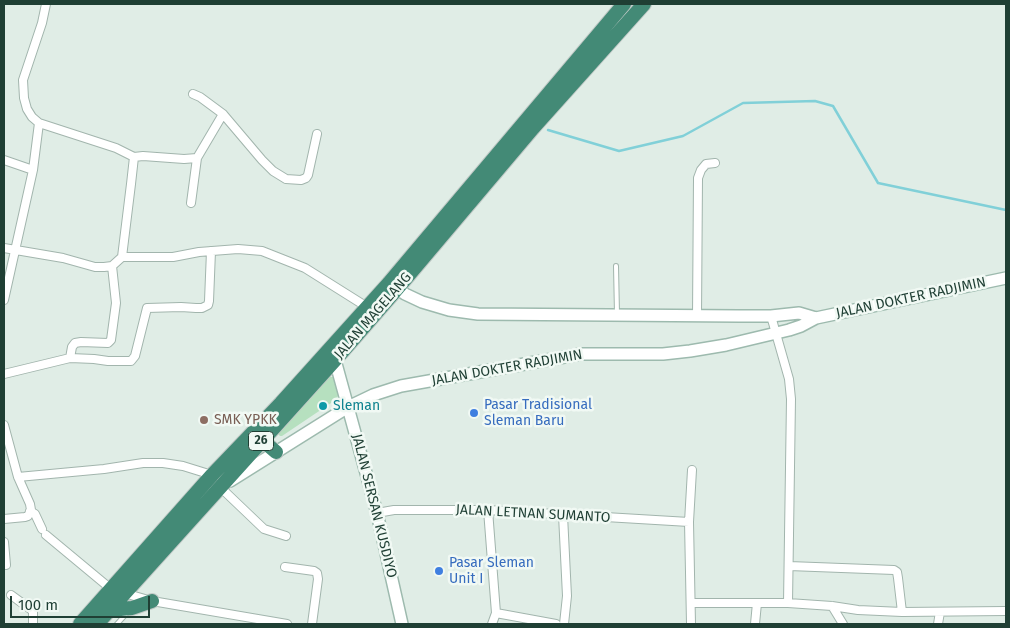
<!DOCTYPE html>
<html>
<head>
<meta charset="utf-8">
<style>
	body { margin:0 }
	#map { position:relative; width:1010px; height:628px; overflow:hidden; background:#e0ede6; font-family:"Fira Sans",sans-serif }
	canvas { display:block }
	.frame { position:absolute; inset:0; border:5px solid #1f3f34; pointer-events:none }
	.scale { position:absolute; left:10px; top:596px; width:140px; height:22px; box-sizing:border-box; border:2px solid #1f3f34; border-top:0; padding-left:6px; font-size:15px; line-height:18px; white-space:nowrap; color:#1f3f34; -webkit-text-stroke:4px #f1f9f4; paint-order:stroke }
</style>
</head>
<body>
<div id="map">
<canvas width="1010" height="628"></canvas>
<div class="frame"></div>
<div class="scale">100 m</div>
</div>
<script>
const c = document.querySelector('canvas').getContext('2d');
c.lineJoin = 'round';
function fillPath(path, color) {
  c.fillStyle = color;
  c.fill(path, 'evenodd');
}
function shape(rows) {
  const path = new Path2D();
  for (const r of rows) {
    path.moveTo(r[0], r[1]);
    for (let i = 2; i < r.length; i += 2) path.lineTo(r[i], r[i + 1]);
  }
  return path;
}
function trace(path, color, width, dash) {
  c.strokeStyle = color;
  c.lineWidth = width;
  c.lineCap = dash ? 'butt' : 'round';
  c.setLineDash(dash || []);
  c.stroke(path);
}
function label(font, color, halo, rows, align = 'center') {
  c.font = font + ' "Fira Sans",sans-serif';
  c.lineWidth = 5;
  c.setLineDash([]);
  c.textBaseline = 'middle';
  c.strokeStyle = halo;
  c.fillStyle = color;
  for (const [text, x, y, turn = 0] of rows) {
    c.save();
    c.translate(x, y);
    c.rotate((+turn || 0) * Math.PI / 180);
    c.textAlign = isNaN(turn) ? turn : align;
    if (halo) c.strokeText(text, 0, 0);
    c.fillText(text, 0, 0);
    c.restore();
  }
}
fillPath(shape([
	[328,377,333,377,338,395,337,399,282,436,280,436,277,433]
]), '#b6e0bf');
trace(shape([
	[548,130,619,151,683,136,743,103,815,101,833,106,878,183,1006,210]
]), '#81d0d8', 2.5);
const service = shape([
	[616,266,617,314],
	[117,624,127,613]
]);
const minor = shape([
	[46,4,42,23,23,80,24,98,27,109,32,117,39,123,116,148,134,157,131,184,122,257],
	[193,94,200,97,223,114,262,160,273,171,286,179,301,180,306,178,308,175,317,134],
	[134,157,143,156,184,159,197,158],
	[4,160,33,170],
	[191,203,197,158,223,114],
	[4,248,63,258,95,267,104,267,112,266,122,257,173,257,199,252,238,249,262,251,305,268,367,307],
	[4,300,33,170,39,123],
	[697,316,698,178,701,170,706,164,715,163],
	[771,316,789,379,791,399,788,603],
	[70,358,94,359,108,361,131,361,135,356,147,308,181,307,196,308,202,308,208,305,209,301,211,251],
	[4,374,70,358,72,347,75,343,81,342,108,343,111,340,116,303,112,266],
	[4,425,18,477,30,504,31,510,28,516,25,517,4,519],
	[18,477,104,469,143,463,163,463,183,466,212,475],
	[220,487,264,529,286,536],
	[488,510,496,613,492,624],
	[30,511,35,514,42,529],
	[377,513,394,510,488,510,689,522],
	[563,515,567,596,564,624],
	[46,535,111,589],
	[4,542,6,565],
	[789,566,894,570,897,572,898,578,902,612],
	[285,567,314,571,317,573,318,579,312,624],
	[124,593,152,601,287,624],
	[11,595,33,611,33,624],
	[692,603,788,603,832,606,858,610,902,612,1006,611],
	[832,606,843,624],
	[496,613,556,624],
	[691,624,689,522,692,470],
	[755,624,757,603],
	[938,624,940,612]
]);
const secondary = shape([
	[391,284,405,294,422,302,449,310,478,314,739,316,771,316,799,313,816,318,1006,278],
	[335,360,377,513,402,624],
	[230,481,348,407,373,395,401,386,581,354,663,354,690,351,726,345,789,330,801,326,816,318]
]);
const trunk = shape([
	[262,440,276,452],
	[109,610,132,608,152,601],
	[80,624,212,475,281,403,389,283,624,4],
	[97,624,335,360,397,289,533,128,644,4]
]);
trace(service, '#a2b5ad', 6);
trace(minor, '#a2b5ad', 10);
trace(secondary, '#9dbaae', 14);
trace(trunk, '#c0c9c6', 16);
trace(service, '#fff', 4);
trace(minor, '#fff', 8);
trace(secondary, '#fff', 11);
trace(trunk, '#438a76', 14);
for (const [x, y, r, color] of [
	[323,406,5,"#0f9aa8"],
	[474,413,5,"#3f7fe0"],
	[204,420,5,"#8d6e63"],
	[439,571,5,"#3f7fe0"]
]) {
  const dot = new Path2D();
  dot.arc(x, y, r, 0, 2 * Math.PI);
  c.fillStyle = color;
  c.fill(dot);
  trace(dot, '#f1f9f4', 2);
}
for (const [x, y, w] of [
	[261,441,25]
]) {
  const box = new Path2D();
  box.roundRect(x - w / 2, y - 9.5, w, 19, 4);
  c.fillStyle = '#f1f9f4';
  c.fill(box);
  trace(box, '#1f3f34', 1);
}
label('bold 12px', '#1f3f34', null, [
	["26",261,441]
]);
label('14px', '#1f3f34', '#f1f9f4', [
	["JALAN DOKTER RADJIMIN",911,298,-12],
	["JALAN MAGELANG",373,316,-49],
	["JALAN DOKTER RADJIMIN",507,368,-10],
	["JALAN SERSAN KUSDIYO",374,506,76],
	["JALAN LETNAN SUMANTO",533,514,3]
]);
label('14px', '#366cbe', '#f1f9f4', [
	["Pasar Tradisional",484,405],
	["Sleman Baru",484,421],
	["Pasar Sleman",449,563],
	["Unit I",449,579]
], 'left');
label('14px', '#0d838f', '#f1f9f4', [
	["Sleman",333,406]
], 'left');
label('14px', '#785e54', '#f1f9f4', [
	["SMK YPKK",214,420]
], 'left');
</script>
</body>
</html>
